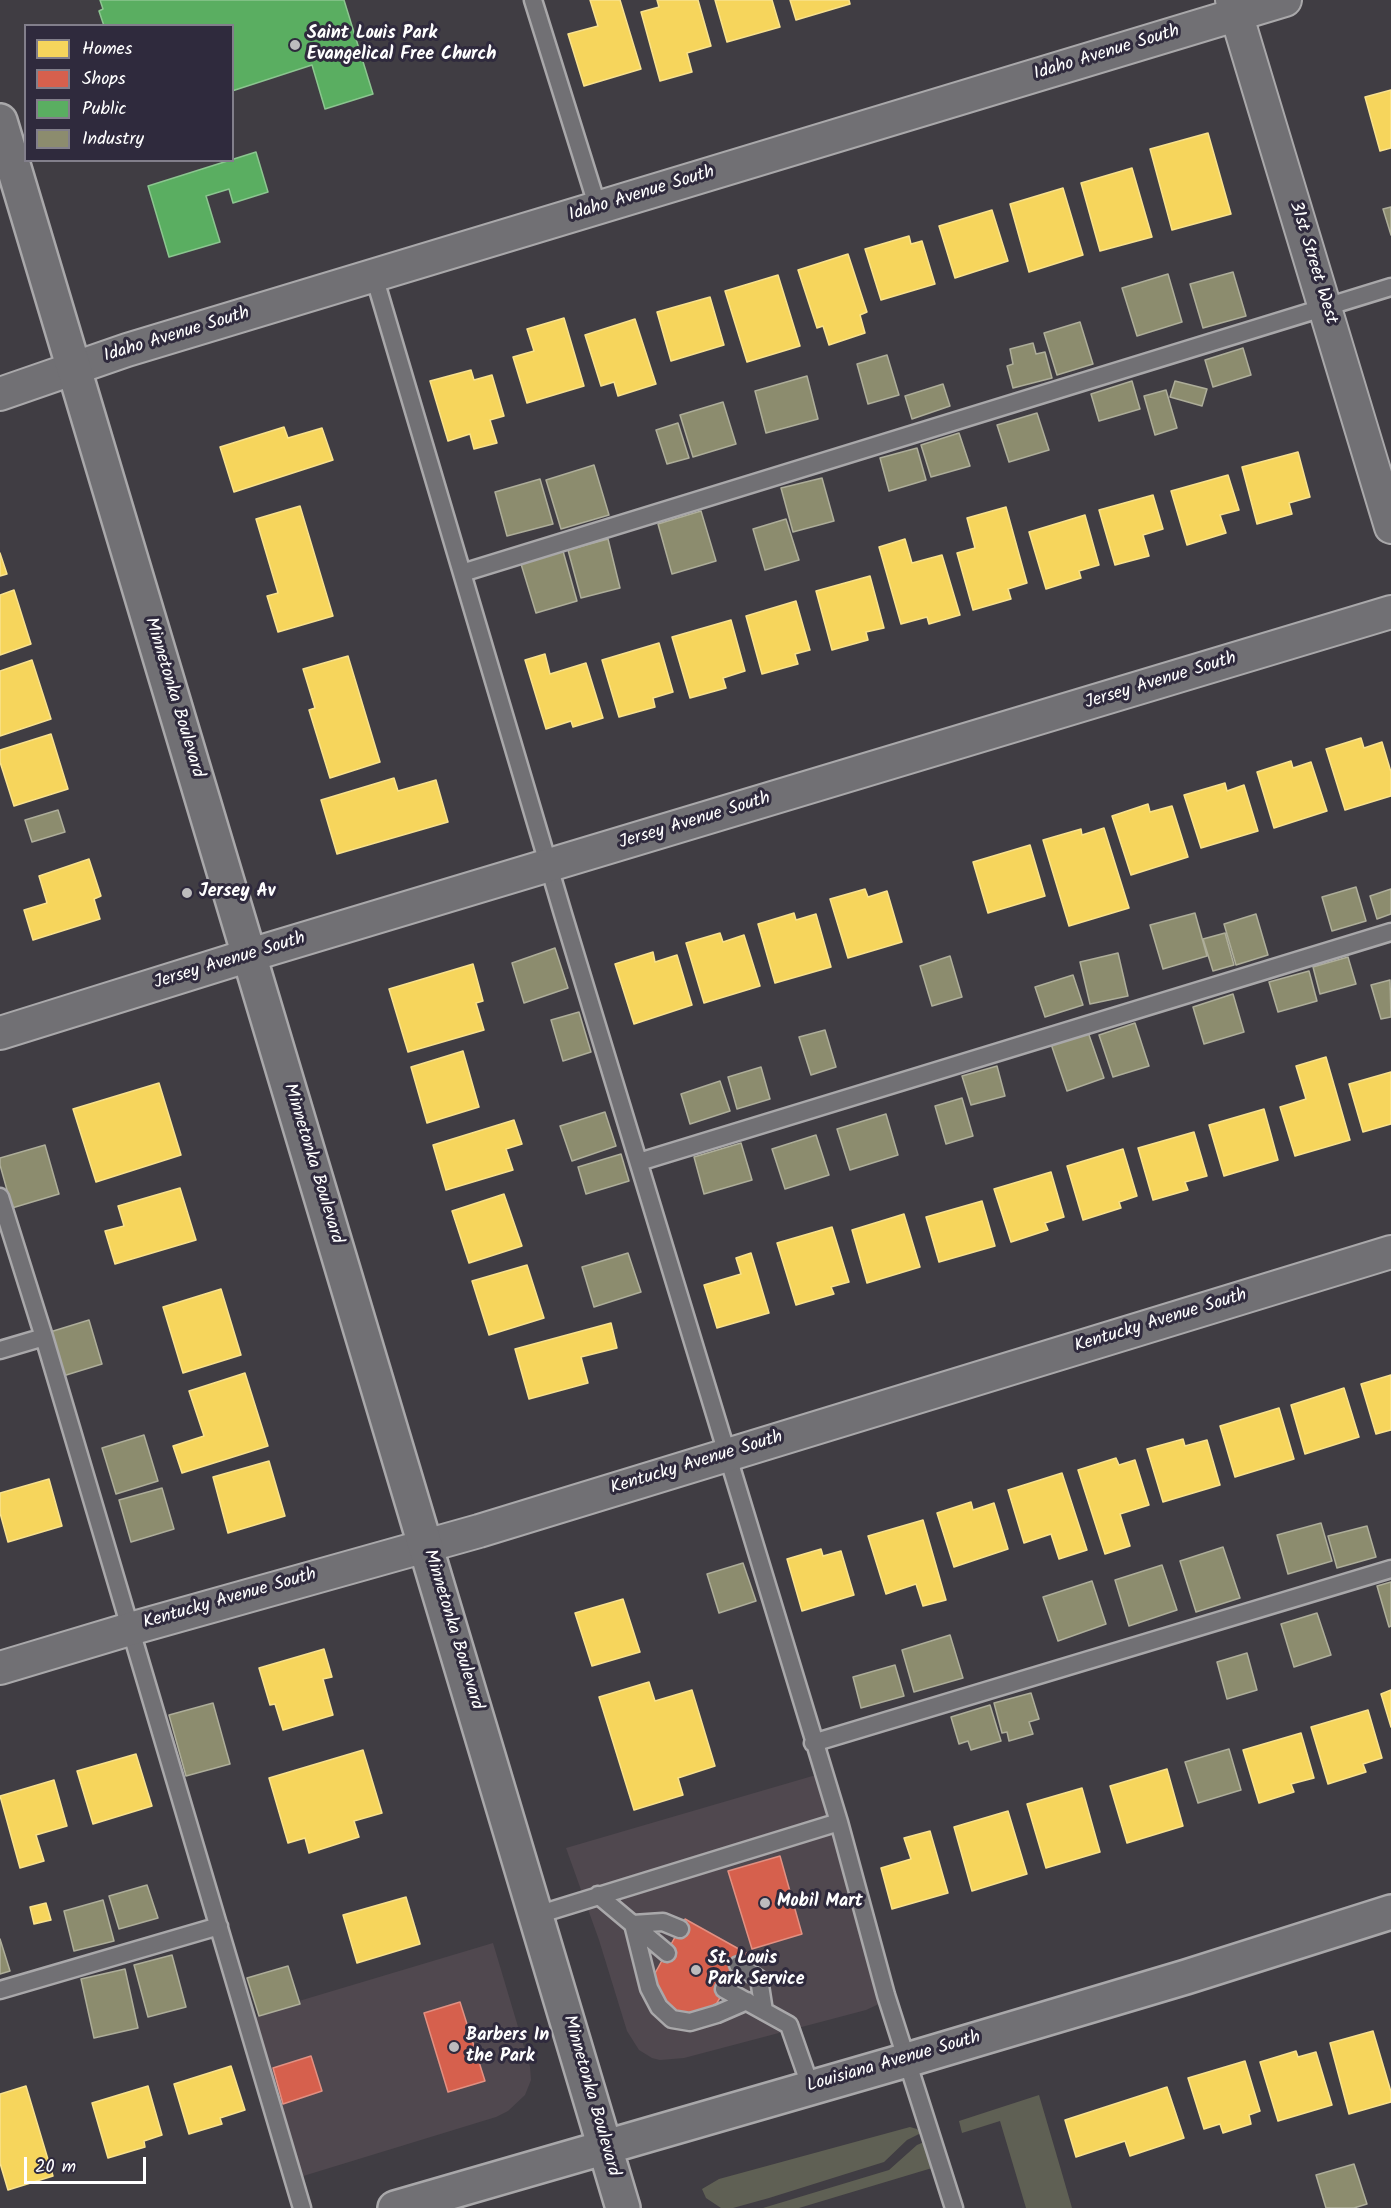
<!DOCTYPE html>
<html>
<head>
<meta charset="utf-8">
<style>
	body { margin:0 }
	#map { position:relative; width:1391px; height:2208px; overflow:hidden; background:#403d43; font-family:Kalam,sans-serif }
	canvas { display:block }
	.legend { position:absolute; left:24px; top:24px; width:210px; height:138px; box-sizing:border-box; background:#2f2a3d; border:2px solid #827f8b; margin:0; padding:8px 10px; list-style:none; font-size:18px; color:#fff }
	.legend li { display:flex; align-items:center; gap:12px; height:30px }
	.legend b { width:30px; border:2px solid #827f8b }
	.scale { position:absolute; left:24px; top:2157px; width:122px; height:27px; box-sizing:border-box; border:3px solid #fff; border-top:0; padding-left:8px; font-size:18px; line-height:21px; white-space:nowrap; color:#fff; -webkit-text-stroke:4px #2f2a3d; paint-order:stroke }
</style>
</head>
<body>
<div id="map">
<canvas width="1391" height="2208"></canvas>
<ul class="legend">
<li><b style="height:16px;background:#f6d55c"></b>Homes</li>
<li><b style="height:16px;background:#d6604d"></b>Shops</li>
<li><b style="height:16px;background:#5aae61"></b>Public</li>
<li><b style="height:16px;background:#8c8c6e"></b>Industry</li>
</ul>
<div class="scale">20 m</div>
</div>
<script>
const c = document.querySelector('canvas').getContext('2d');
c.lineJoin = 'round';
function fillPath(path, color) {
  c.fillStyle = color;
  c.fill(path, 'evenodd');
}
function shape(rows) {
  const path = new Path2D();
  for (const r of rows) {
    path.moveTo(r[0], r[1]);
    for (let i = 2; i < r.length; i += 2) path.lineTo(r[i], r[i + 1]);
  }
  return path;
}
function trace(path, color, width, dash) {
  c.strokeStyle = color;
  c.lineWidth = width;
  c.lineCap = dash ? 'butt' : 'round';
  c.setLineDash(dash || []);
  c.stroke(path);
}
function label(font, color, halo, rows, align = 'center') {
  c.font = font + ' Kalam,sans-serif';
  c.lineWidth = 6;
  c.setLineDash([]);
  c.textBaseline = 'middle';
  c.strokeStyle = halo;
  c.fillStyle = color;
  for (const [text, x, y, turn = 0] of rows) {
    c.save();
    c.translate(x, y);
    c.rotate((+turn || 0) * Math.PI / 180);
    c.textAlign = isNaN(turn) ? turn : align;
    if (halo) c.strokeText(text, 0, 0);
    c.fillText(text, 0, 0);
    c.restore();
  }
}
fillPath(shape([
	[816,1775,879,1992,879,2004,866,2010,684,2058,660,2060,652,2058,639,2050,627,2031,599,1940,566,1848],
	[493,1943,530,2067,531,2080,525,2095,508,2111,496,2117,300,2177,253,2018,299,2004,299,2001]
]), '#50484f');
fillPath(shape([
	[1039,2095,1061,2170,1072,2208,1026,2208,1000,2121,962,2133,959,2121],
	[910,2127,917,2129,921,2133,907,2140,884,2162,769,2198,733,2208,721,2208,706,2198,702,2189,719,2179],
	[924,2142,932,2168,799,2208,763,2208,889,2170,917,2145]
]), '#5f6054');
const homes = shape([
	[590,0,620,0,641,69,584,86,568,34,598,26,590,0],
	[657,0,698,0,711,46,687,53,692,72,660,81,641,12,659,7,657,0],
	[715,0,772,0,780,27,727,42,715,0],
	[790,0,849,0,850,4,796,20,790,0],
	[1391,90,1391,148,1380,151,1365,97,1391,90],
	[1208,133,1231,214,1172,230,1150,149,1208,133],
	[1132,168,1152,237,1100,251,1081,183,1132,168],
	[1063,188,1083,255,1029,272,1010,204,1063,188],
	[992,210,1008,261,955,278,939,226,992,210],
	[909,236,911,244,922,241,935,284,881,300,865,249,909,236],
	[848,254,867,312,860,315,865,333,829,345,823,326,817,328,798,270,848,254],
	[778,275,800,346,747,362,725,291,778,275],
	[710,297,724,345,671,361,657,312,710,297],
	[564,318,584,386,527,403,513,357,534,351,527,329,564,318],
	[635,319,656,384,618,396,614,382,601,386,585,335,635,319],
	[471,370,474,380,492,375,504,416,490,420,497,443,474,449,470,434,448,441,430,381,471,370],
	[284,427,288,438,322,428,333,460,234,492,220,447,284,427],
	[1298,452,1310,497,1289,503,1292,514,1257,524,1242,467,1298,452],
	[1228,475,1239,510,1220,515,1226,533,1187,545,1171,491,1228,475],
	[1153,495,1163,529,1143,535,1149,556,1115,565,1099,510,1153,495],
	[300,506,333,616,278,632,267,596,278,593,256,519,300,506],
	[1006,507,1027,583,1008,589,1011,599,973,610,957,553,975,548,967,518,1006,507],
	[1085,515,1099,565,1079,571,1081,578,1046,589,1029,532,1085,515],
	[905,539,912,563,942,555,960,615,929,624,927,617,901,624,879,547,905,539],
	[0,553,7,574,0,576,0,553],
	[870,576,884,628,866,632,868,640,832,650,816,591,870,576],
	[14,590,31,644,0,655,0,595,14,590],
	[796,601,810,650,795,654,798,664,762,674,746,616,796,601],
	[731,620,745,671,723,678,726,688,690,698,672,637,731,620],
	[659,643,673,692,653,698,655,707,619,717,602,660,659,643],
	[545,654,550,674,586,663,603,718,573,727,571,721,546,729,525,660,545,654],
	[348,656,380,762,330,778,309,710,315,708,303,669,348,656],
	[32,660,51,719,0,736,0,671,32,660],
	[51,734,68,789,14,806,0,762,0,750,51,734],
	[1361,738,1364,748,1382,742,1391,772,1391,796,1345,810,1326,749,1361,738],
	[1291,761,1293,768,1311,762,1327,811,1274,828,1257,772,1291,761],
	[394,778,398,791,436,780,448,822,337,854,321,800,394,778],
	[1225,783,1227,791,1244,785,1258,831,1201,848,1184,795,1225,783],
	[1148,804,1150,812,1172,806,1188,857,1131,875,1112,816,1148,804],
	[1104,828,1129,908,1069,926,1043,840,1081,829,1082,835,1104,828],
	[1030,845,1045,896,988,913,973,862,1030,845],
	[89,859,101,896,94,899,100,919,33,940,24,910,47,903,39,876,89,859],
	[865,889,868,897,887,891,902,942,848,958,830,899,865,889],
	[794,913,796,920,816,914,831,967,775,983,758,924,794,913],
	[720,933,723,942,744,935,760,986,704,1003,686,943,720,933],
	[653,952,655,962,677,955,692,1005,634,1024,615,964,653,952],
	[473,964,483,1001,476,1003,484,1030,408,1052,389,989,473,964],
	[463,1051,479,1107,427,1123,411,1067,463,1051],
	[1326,1057,1350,1140,1295,1156,1280,1107,1306,1099,1296,1066,1326,1057],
	[1391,1072,1391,1124,1363,1132,1349,1084,1391,1072],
	[159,1083,181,1155,96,1182,73,1109,159,1083],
	[1264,1109,1278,1160,1224,1176,1209,1125,1264,1109],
	[514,1120,522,1144,506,1149,513,1170,446,1190,433,1145,514,1120],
	[1194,1132,1207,1176,1185,1182,1188,1190,1153,1200,1138,1148,1194,1132],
	[1123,1149,1137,1196,1119,1202,1121,1208,1083,1220,1067,1166,1123,1149],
	[1051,1172,1064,1217,1045,1223,1048,1230,1011,1242,994,1189,1051,1172],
	[180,1188,196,1240,115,1264,105,1231,124,1226,118,1206,180,1188],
	[504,1194,522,1246,469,1263,452,1211,504,1194],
	[982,1201,995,1246,939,1262,926,1217,982,1201],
	[904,1214,920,1267,867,1283,852,1230,904,1214],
	[832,1227,849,1282,831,1287,834,1294,796,1305,777,1243,832,1227],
	[751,1253,769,1313,717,1328,704,1285,741,1274,736,1258,751,1253],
	[527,1265,544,1318,489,1335,472,1281,527,1265],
	[221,1289,241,1355,183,1373,163,1307,221,1289],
	[611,1323,617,1348,581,1357,588,1383,529,1399,515,1349,611,1323],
	[245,1373,268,1446,182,1473,173,1446,204,1436,189,1391,245,1373],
	[1391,1375,1391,1430,1376,1434,1361,1384,1391,1375],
	[1344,1388,1359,1437,1305,1454,1291,1405,1344,1388],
	[1279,1408,1294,1459,1235,1477,1220,1426,1279,1408],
	[1183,1439,1185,1446,1207,1440,1220,1485,1163,1502,1147,1449,1183,1439],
	[1116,1458,1119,1465,1135,1460,1149,1505,1120,1514,1130,1546,1105,1554,1078,1470,1116,1458],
	[269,1461,285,1516,228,1533,213,1477,269,1461],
	[1062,1473,1087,1550,1059,1559,1051,1534,1024,1543,1008,1490,1062,1473],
	[49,1479,62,1526,8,1542,0,1513,0,1493,49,1479],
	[971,1502,973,1510,994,1503,1008,1549,954,1567,937,1513,971,1502],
	[923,1520,946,1600,923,1606,916,1584,886,1594,868,1536,923,1520],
	[821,1549,823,1556,841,1551,854,1595,802,1611,787,1559,821,1549],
	[623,1599,640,1652,592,1666,575,1613,623,1599],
	[324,1649,332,1677,323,1679,333,1715,283,1730,275,1704,270,1705,259,1668,324,1649],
	[649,1682,655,1701,692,1690,715,1766,678,1778,683,1795,634,1810,599,1697,649,1682],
	[1391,1690,1391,1727,1381,1694,1391,1690],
	[1368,1710,1382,1758,1363,1764,1366,1772,1328,1784,1311,1727,1368,1710],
	[1301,1733,1314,1778,1291,1784,1294,1792,1259,1803,1243,1750,1301,1733],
	[363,1750,382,1813,354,1821,359,1837,309,1853,305,1838,288,1843,269,1778,363,1750],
	[136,1754,152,1806,93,1824,77,1771,136,1754],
	[1167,1769,1183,1826,1127,1843,1110,1786,1167,1769],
	[54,1780,67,1826,36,1835,44,1861,20,1868,0,1796,54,1780],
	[1082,1788,1100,1852,1046,1868,1027,1804,1082,1788],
	[1008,1811,1027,1874,972,1891,954,1827,1008,1811],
	[930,1831,948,1893,892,1909,881,1868,911,1859,904,1838,930,1831],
	[406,1897,420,1944,357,1963,343,1915,406,1897],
	[46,1903,51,1920,34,1924,30,1907,46,1903],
	[1373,2031,1391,2092,1391,2102,1349,2114,1330,2043,1373,2031],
	[1296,2051,1298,2057,1316,2052,1332,2105,1278,2121,1260,2062,1296,2051],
	[1245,2061,1260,2111,1249,2115,1251,2124,1223,2133,1220,2124,1204,2129,1188,2078,1245,2061],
	[231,2066,245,2110,220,2118,222,2124,189,2134,174,2084,231,2066],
	[26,2086,53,2176,8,2190,0,2163,0,2094,26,2086],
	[148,2086,162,2135,144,2141,145,2147,108,2158,92,2103,148,2086],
	[1167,2087,1184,2138,1130,2156,1125,2141,1076,2157,1065,2120,1167,2087]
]);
fillPath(homes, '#f6d55c');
trace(homes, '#f9e28d', 1.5);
const shops = shape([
	[780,1856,802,1934,752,1949,728,1871,780,1856],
	[685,1919,746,1953,714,2008,683,2017,664,2005,654,1975,685,1919],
	[460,2002,485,2081,448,2092,424,2013,460,2002],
	[311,2056,322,2091,283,2104,273,2068,311,2056]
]);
fillPath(shops, '#d6604d');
trace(shops, '#e29082', 1.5);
const public = shape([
	[100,0,344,0,373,94,325,109,312,65,232,91,232,26,104,26,99,11,103,9,100,0],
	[256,152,268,192,233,203,229,189,206,196,220,242,169,257,148,186,256,152]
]);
fillPath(public, '#5aae61');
trace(public, '#8cc690', 1.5);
const industry = shape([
	[1391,207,1391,235,1383,209,1391,207],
	[1233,272,1246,316,1203,328,1190,284,1233,272],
	[1168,274,1182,322,1137,336,1122,288,1168,274],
	[1080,322,1093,364,1057,375,1044,333,1080,322],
	[1033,343,1036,354,1045,352,1052,378,1013,388,1007,366,1013,364,1010,349,1033,343],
	[1243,348,1251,375,1213,387,1205,360,1243,348],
	[887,355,899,395,868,404,857,364,887,355],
	[807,376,818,419,766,433,755,391,807,376],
	[1132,381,1140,409,1099,421,1091,394,1132,381],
	[1175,381,1207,389,1202,406,1170,397,1175,381],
	[943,384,950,406,912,419,905,396,943,384],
	[1166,390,1177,428,1155,435,1144,396,1166,390],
	[723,402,736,444,693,457,680,415,723,402],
	[1037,413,1049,450,1009,462,997,425,1037,413],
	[678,423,689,458,667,464,656,430,678,423],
	[959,433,970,466,931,477,921,445,959,433],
	[917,448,926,480,889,491,880,458,917,448],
	[594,465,609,515,561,529,546,480,594,465],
	[822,478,834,521,793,532,781,488,822,478],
	[540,479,553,524,507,536,495,492,540,479],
	[701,511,716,561,672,574,658,524,701,511],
	[786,519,799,560,765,570,753,529,786,519],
	[608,539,620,588,581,598,568,550,608,539],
	[563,551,577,601,536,613,521,564,563,551],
	[58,810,65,832,32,842,25,820,58,810],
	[1356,887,1366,921,1332,931,1322,897,1356,887],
	[1391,889,1391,914,1377,919,1370,896,1391,889],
	[1195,913,1207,956,1163,969,1150,925,1195,913],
	[1256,914,1268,955,1236,965,1224,924,1256,914],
	[1225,933,1234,965,1213,971,1203,939,1225,933],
	[555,948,568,988,524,1003,512,963,555,948],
	[1118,953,1128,996,1090,1004,1080,962,1118,953],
	[950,956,962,997,932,1006,920,966,950,956],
	[1348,957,1356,984,1320,994,1313,967,1348,957],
	[1309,971,1317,1001,1278,1012,1269,982,1309,971],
	[1073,975,1083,1005,1045,1017,1035,987,1073,975],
	[1390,980,1391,1017,1381,1019,1371,985,1390,980],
	[1233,994,1244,1032,1204,1044,1193,1007,1233,994],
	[579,1012,591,1052,563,1061,551,1020,579,1012],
	[1135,1023,1149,1066,1113,1077,1099,1035,1135,1023],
	[825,1030,836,1067,811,1075,799,1037,825,1030],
	[1088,1032,1104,1078,1067,1091,1051,1044,1088,1032],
	[997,1066,1005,1096,971,1105,962,1076,997,1066],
	[761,1067,770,1099,737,1109,728,1077,761,1067],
	[720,1081,730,1111,690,1124,681,1094,720,1081],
	[962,1098,973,1136,946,1144,935,1106,962,1098],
	[605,1112,616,1146,572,1161,560,1126,605,1112],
	[886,1114,898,1155,850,1170,837,1129,886,1114],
	[816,1135,829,1175,785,1189,772,1149,816,1135],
	[741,1143,752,1180,704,1194,694,1157,741,1143],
	[45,1145,59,1194,12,1208,0,1165,0,1158,45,1145],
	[621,1154,629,1181,586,1194,578,1167,621,1154],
	[628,1253,641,1292,594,1307,582,1267,628,1253],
	[89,1320,102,1364,63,1376,50,1332,89,1320],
	[144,1435,158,1481,116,1494,102,1448,144,1435],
	[162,1488,174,1529,131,1542,119,1500,162,1488],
	[1321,1523,1332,1561,1288,1574,1277,1535,1321,1523],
	[1367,1526,1376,1557,1337,1568,1328,1536,1367,1526],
	[1223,1547,1240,1598,1196,1612,1180,1561,1223,1547],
	[743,1563,756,1601,719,1613,707,1574,743,1563],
	[1162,1565,1177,1610,1129,1626,1115,1580,1162,1565],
	[1092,1581,1106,1624,1058,1641,1043,1597,1092,1581],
	[1391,1582,1391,1626,1389,1627,1377,1586,1391,1582],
	[1317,1613,1331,1655,1294,1667,1281,1624,1317,1613],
	[950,1635,963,1678,914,1692,902,1650,950,1635],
	[1247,1653,1257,1690,1227,1699,1217,1662,1247,1653],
	[895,1665,904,1696,861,1708,853,1677,895,1665],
	[1031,1693,1039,1719,1029,1722,1033,1734,1009,1741,1007,1732,1002,1733,994,1703,1031,1693],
	[213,1703,230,1764,186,1776,169,1715,213,1703],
	[990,1705,1001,1741,971,1750,968,1741,959,1744,951,1717,990,1705],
	[1229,1749,1241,1790,1198,1803,1185,1762,1229,1749],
	[147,1885,158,1918,119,1929,109,1896,147,1885],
	[103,1900,114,1941,74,1951,64,1911,103,1900],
	[0,1939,10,1971,0,1974,0,1939],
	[172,1955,186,2007,148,2017,134,1965,172,1955],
	[288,1966,300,2004,259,2016,247,1978,288,1966],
	[125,1969,138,2028,94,2038,81,1979,125,1969],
	[1354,2164,1367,2204,1354,2208,1326,2208,1316,2175,1354,2164]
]);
fillPath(industry, '#8c8c6e');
trace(industry, '#aeae9a', 1.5);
const lane = shape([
	[533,0,598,208],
	[374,276,563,914,839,1822,886,1995,954,2208],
	[462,573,1391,287],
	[639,1162,1391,932],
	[0,1197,44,1337,302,2208],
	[0,1350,44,1337],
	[813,1743,1391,1569],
	[598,1895,667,1953],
	[537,1915,839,1822],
	[680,1929,663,1922,633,1924,649,1988,659,2007,672,2019,690,2022,717,2014,747,2001],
	[738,1965,759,1979,764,2011],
	[724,1989,789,2025,811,2088],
	[0,1990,219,1926]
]);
const street = shape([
	[1232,0,1391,527],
	[0,394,127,350,1285,0],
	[0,1033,250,955,1391,612],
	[0,1668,130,1629,479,1531,1391,1252]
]);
const secondary = shape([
	[0,121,623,2208],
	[395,2208,907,2060,1186,1977,1391,1912]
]);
trace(lane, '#a9a8aa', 21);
trace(street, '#a9a8aa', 36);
trace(secondary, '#a9a8aa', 38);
trace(lane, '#717074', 16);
trace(street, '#717074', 32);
trace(secondary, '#717074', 33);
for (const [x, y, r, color] of [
	[295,45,6,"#bcbbbd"],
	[187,893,6,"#bcbbbd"],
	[765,1903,6,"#bcbbbd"],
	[696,1970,6,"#bcbbbd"],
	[454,2047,6,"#bcbbbd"]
]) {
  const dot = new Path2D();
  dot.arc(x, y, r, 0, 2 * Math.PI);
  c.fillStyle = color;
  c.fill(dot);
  trace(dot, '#2f2a3d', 2);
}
label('bold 18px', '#fff', '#2f2a3d', [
	["Saint Louis Park",307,35],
	["Evangelical Free Church",307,56],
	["Jersey Av",199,893],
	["Mobil Mart",777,1903],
	["St. Louis",708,1960],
	["Park Service",708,1981],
	["Barbers In",466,2037],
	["the Park",466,2058]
], 'left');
label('18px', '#fff', '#2f2a3d', [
	["Idaho Avenue South",1107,54,-17],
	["Idaho Avenue South",642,195,-17],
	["31st Street West",1312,263,73],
	["Idaho Avenue South",177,336,-17],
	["Jersey Avenue South",1161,682,-17],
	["Minnetonka Boulevard",173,698,73],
	["Jersey Avenue South",695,822,-17],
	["Jersey Avenue South",230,962,-17],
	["Minnetonka Boulevard",312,1164,73],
	["Kentucky Avenue South",1161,1322,-17],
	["Kentucky Avenue South",697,1464,-17],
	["Kentucky Avenue South",230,1600,-16],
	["Minnetonka Boulevard",452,1630,73],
	["Louisiana Avenue South",894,2063,-16],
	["Minnetonka Boulevard",590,2096,74]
]);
</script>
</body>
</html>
